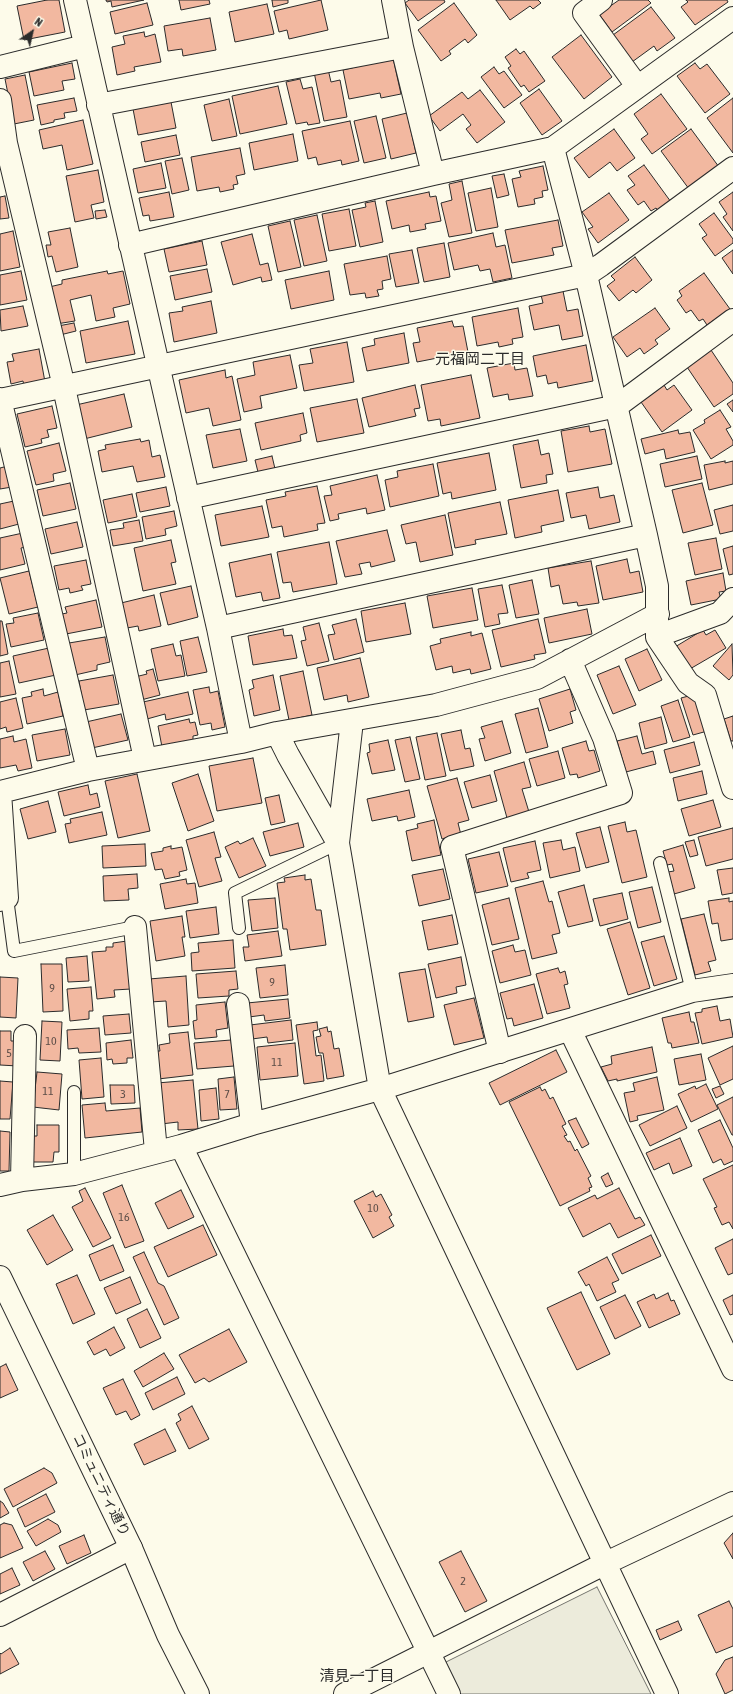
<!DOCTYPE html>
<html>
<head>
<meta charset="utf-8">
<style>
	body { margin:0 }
	#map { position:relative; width:733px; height:1694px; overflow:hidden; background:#fdfbea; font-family:"Asap Condensed",sans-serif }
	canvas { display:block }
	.north { position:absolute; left:12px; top:12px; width:40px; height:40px; -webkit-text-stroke:3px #fdfbea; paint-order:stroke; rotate:34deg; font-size:11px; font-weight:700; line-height:16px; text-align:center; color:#2b2b2b }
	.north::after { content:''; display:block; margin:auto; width:14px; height:18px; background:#2b2b2b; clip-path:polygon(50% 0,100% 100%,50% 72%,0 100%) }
</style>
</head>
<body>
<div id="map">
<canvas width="733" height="1694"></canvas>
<div class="north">N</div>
</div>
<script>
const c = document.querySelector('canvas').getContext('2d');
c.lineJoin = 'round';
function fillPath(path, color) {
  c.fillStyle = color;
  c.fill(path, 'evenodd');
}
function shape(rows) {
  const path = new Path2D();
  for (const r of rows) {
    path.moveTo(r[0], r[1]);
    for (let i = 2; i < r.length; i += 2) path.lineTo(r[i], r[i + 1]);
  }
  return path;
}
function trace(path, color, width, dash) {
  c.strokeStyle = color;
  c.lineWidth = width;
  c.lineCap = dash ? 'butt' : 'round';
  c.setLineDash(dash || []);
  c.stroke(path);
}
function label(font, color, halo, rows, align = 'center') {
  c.font = font + ' "Asap Condensed","Noto Sans JP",sans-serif';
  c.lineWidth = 3;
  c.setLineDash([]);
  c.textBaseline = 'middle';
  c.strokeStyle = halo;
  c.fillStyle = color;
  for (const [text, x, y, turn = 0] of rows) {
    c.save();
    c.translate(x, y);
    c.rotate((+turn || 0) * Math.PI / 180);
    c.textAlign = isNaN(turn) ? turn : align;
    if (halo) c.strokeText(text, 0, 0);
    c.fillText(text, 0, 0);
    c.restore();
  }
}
const green = shape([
	[597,1587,651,1694,459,1694,444,1663,597,1587]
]);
fillPath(green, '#ecebdb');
trace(green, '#74746e', 1);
const building = shape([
	[47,0,59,0,65,32,24,40,17,6,47,0],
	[106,0,144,0,112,7,111,1,107,2,106,0],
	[179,0,209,0,210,4,181,10,179,0],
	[272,0,288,0,288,3,273,7,272,0],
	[321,0,328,30,289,39,287,30,279,32,274,11,321,0],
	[409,0,444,0,445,2,418,21,405,3,409,0],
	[496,0,538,0,541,3,533,9,530,6,510,20,496,0],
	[619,0,648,0,651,3,612,32,599,14,619,0],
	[686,0,727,0,728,2,695,25,681,7,688,2,686,0],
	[147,3,153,25,115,34,110,12,147,3],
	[454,3,477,35,468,43,465,39,449,51,451,54,441,61,418,30,454,3],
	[267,4,274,34,235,42,229,12,267,4],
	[651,7,675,38,657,51,654,46,632,62,613,35,651,7],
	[210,18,216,50,183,56,182,49,168,51,164,26,210,18],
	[144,32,145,37,155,34,161,62,134,67,135,71,117,75,112,47,125,44,123,36,144,32],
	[581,35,612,77,584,99,552,57,581,35],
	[516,49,520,54,524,51,545,81,529,92,524,85,521,87,508,68,511,66,505,57,516,49],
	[393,58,401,94,381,98,380,93,349,99,343,70,393,58],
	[72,63,75,79,62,81,64,90,34,96,29,72,72,63],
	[695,63,700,69,707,64,730,94,705,113,677,76,695,63],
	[494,67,499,74,504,71,522,95,504,108,481,77,494,67],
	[328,69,331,82,340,80,347,117,324,121,314,72,328,69],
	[25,75,34,120,14,124,5,79,25,75],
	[300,79,303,89,312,87,320,123,308,125,307,122,296,124,286,82,300,79],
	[278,86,287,124,240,134,232,96,278,86],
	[539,89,562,121,542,135,520,103,539,89],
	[480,90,505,122,477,143,466,129,471,125,463,114,440,131,429,116,462,92,468,99,480,90],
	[661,94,687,129,652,154,641,139,648,134,634,114,661,94],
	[74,98,77,111,64,113,65,118,54,120,54,122,41,125,37,105,74,98],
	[733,98,733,153,707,118,733,98],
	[229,99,237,136,212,141,204,105,229,99],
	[171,102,176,128,138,135,133,109,171,102],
	[407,113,416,153,391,159,382,119,407,113],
	[376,116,386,158,364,163,354,121,376,116],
	[83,120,93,164,67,170,62,145,43,149,39,130,83,120],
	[350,121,359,161,342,165,341,160,318,165,316,157,308,159,302,131,350,121],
	[614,129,635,158,617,171,610,162,589,178,574,158,614,129],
	[691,129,719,167,689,189,661,151,691,129],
	[293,134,298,161,254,170,249,143,293,134],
	[176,135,180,155,145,162,141,142,176,135],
	[240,148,245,174,236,176,238,184,233,185,234,189,220,192,219,187,197,191,191,157,240,148],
	[182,158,189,190,172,194,165,161,182,158],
	[161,163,166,188,138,193,133,169,161,163],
	[644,165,671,202,659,212,656,208,651,211,644,201,638,205,627,190,635,185,628,176,644,165],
	[543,166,548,190,542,191,543,197,534,199,535,204,518,207,512,179,521,177,519,171,543,166],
	[98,170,104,202,91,205,94,218,75,222,66,176,98,170],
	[504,174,509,195,497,198,492,176,504,174],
	[462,181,472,233,449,237,441,203,452,200,449,184,462,181],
	[491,188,498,227,476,231,468,193,491,188],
	[169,192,174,217,150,221,149,215,143,216,139,198,169,192],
	[429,192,430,197,436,196,441,221,425,224,426,229,410,232,409,225,392,229,386,201,429,192],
	[733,192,733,231,723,217,727,214,719,202,733,192],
	[609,193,629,220,598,243,588,229,593,227,582,212,609,193],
	[5,196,9,218,0,219,0,197,5,196],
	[375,201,383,242,360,247,352,210,366,207,365,203,375,201],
	[349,209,356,246,329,251,322,214,349,209],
	[105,210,107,217,96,219,95,211,105,210],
	[714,213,733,239,733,243,715,256,702,238,707,235,699,224,714,213],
	[317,215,327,261,304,266,294,220,317,215],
	[558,220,563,246,552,248,554,255,512,263,505,230,558,220],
	[290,221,301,267,278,272,268,226,290,221],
	[70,228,78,267,56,272,52,256,48,257,46,245,51,245,48,232,70,228],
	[13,231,20,267,0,271,0,234,13,231],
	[493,233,496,247,505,245,512,278,493,282,490,269,480,271,478,265,454,270,448,243,493,233],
	[252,234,260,265,268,263,272,280,262,282,261,277,233,285,221,242,252,234],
	[202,241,207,265,169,272,164,249,202,241],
	[444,243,450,277,424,282,417,248,444,243],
	[412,250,419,283,396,287,389,254,412,250],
	[733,250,733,274,722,258,733,250],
	[387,256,391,279,382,281,383,289,377,290,379,296,366,298,365,293,350,295,344,264,387,256],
	[635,257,652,280,636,293,633,290,619,301,607,286,615,280,611,276,635,257],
	[207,269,212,292,175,300,170,276,207,269],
	[21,271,27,300,0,305,0,275,21,271],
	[107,271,108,274,123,271,130,304,113,308,115,317,96,321,91,295,70,300,75,321,56,324,49,287,62,284,62,280,107,271],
	[329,271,334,300,291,309,285,280,329,271],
	[704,273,730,309,707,325,703,319,699,321,691,310,686,313,677,300,682,296,679,291,704,273],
	[563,291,567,311,578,309,583,336,562,340,559,325,534,330,529,306,543,303,541,295,563,291],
	[211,301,217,333,174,342,169,313,183,311,182,307,211,301],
	[23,306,28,326,1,331,0,310,23,306],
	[518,308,523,337,512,339,513,344,499,347,498,342,477,346,472,317,518,308],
	[655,308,670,329,655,340,658,344,644,354,640,348,627,357,613,337,655,308],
	[128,321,135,354,86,363,80,331,128,321],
	[452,321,454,327,463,326,468,352,417,362,413,343,420,342,417,328,452,321],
	[74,323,76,331,60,335,58,326,74,323],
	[404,333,409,363,367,371,362,348,375,345,374,339,404,333],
	[347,342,354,382,304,391,299,365,313,363,310,349,347,342],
	[586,345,593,381,558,388,557,382,548,384,546,375,537,377,533,356,586,345],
	[39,349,45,382,24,386,23,381,11,384,7,362,14,361,12,354,39,349],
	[711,350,733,383,733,394,714,407,687,367,711,350],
	[290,355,297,388,260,396,262,408,244,412,237,379,255,375,253,362,290,355],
	[514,363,515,370,527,368,533,396,509,400,508,394,493,397,487,368,514,363],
	[225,370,226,378,232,376,241,420,213,426,209,408,186,413,179,380,225,370],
	[471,375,480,418,441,426,440,419,428,421,421,385,471,375],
	[415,385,420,408,414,409,416,416,369,427,362,398,415,385],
	[664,385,667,390,674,385,692,410,662,432,641,402,664,385],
	[124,394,132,427,84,439,76,405,124,394],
	[357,399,364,433,317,442,310,408,357,399],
	[733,400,733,412,727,404,733,400],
	[52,406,57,428,47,430,49,437,41,439,42,443,25,447,17,414,52,406],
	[720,410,731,427,726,429,733,441,733,445,711,459,693,430,705,423,704,420,720,410],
	[303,413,307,433,300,435,301,441,261,450,255,423,303,413],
	[589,426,590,432,605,429,612,464,568,472,561,431,589,426],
	[240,429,247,461,213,468,206,435,240,429],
	[678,430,679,434,690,432,695,452,666,459,664,449,645,454,641,439,678,430],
	[140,439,141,442,149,440,152,457,160,455,165,477,137,482,133,466,102,472,98,451,106,449,105,445,140,439],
	[538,440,541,455,549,453,553,474,546,475,547,483,521,488,513,445,538,440],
	[59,443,66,471,53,474,54,481,36,485,27,451,59,443],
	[489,453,496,490,452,499,451,492,443,494,437,463,489,453],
	[272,456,276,473,259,476,255,460,272,456],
	[697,456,702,479,665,487,660,464,697,456],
	[725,461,725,463,733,461,733,484,709,490,704,465,725,461],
	[433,464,439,496,390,507,385,480,398,477,397,471,433,464],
	[8,466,12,487,0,489,0,468,8,466],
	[377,475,385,510,367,514,366,508,338,514,339,519,330,521,324,496,332,495,330,486,377,475],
	[70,483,76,509,43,516,37,490,70,483],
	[702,483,713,525,683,533,672,490,702,483],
	[317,486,325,523,317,524,318,530,284,537,282,526,272,528,266,500,286,496,285,492,317,486],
	[166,487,170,506,140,512,136,493,166,487],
	[598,487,600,498,614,495,620,522,589,529,586,515,571,518,566,493,598,487],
	[558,490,564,521,541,526,542,532,515,538,508,500,558,490],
	[132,494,137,517,108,523,103,500,132,494],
	[14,501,19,524,0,529,0,504,14,501],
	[500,502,507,534,475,540,476,544,455,548,448,513,500,502],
	[733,505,733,531,720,534,714,510,733,505],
	[262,506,269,537,221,546,215,515,262,506],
	[174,511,177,526,165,529,166,535,146,539,142,517,174,511],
	[445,515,453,555,420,562,416,542,406,544,401,525,445,515],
	[139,520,143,541,113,546,110,530,124,528,123,523,139,520],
	[77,522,83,547,51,554,45,529,77,522],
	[387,530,395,561,371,567,370,562,359,564,362,574,345,577,336,541,387,530],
	[23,533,26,547,21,548,25,564,0,570,0,538,23,533],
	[716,538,722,569,695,575,688,543,716,538],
	[171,540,176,562,171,563,176,584,143,591,134,548,171,540],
	[329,542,337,584,293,592,291,582,283,583,277,552,329,542],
	[733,546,733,574,729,575,723,549,733,546],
	[271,554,280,598,263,601,261,592,236,597,229,563,271,554],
	[627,559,630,573,639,571,643,592,603,600,596,566,627,559],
	[86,560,91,584,81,586,83,590,70,593,69,588,59,590,54,566,86,560],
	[591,561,599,603,578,606,577,602,563,604,559,585,551,587,548,568,591,561],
	[29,571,38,607,9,614,0,578,29,571],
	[723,573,726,591,719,592,721,599,691,605,686,581,723,573],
	[532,580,539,614,516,618,509,585,532,580],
	[502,585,508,613,498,614,500,624,485,627,478,589,502,585],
	[191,586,198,617,168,625,160,593,191,586],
	[472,588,478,620,433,628,427,596,472,588],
	[154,595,161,626,139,631,138,626,127,628,121,603,154,595],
	[96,600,102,627,66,634,62,614,67,613,65,607,96,600],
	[405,603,411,634,366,642,361,611,405,603],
	[587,609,592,634,549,643,544,618,587,609],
	[38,613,44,640,11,647,6,624,14,623,13,618,38,613],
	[356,619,364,652,334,660,328,635,335,634,332,625,356,619],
	[538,619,546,653,534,655,535,659,501,667,492,630,538,619],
	[0,621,2,621,8,654,0,656,0,621],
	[319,623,329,661,307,666,301,641,306,640,303,627,319,623],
	[283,629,284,636,292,635,297,658,253,665,248,636,283,629],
	[703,630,706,635,715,630,726,648,683,673,670,650,703,630],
	[471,632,471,636,482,633,491,669,471,674,470,669,453,673,452,666,436,670,430,646,441,643,440,639,471,632],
	[105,637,110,662,97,665,97,670,75,675,69,643,105,637],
	[198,637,207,672,187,676,180,641,198,637],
	[173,644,176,656,181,655,185,676,158,681,151,649,173,644],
	[732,644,733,675,729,680,713,666,732,644],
	[49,648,56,675,19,683,13,656,49,648],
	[647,649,662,680,639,691,625,659,647,649],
	[360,658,369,697,348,702,347,695,324,700,317,668,360,658],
	[9,661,16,694,0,697,0,663,9,661],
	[619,666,636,705,613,714,597,675,619,666],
	[153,669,160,695,141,700,135,677,147,674,146,671,153,669],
	[303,671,312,715,289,720,280,676,303,671],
	[113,675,119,704,84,710,79,681,113,675],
	[273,675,280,710,254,716,249,690,254,688,252,680,273,675],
	[209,687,210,693,218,691,225,727,212,730,211,723,200,725,193,690,209,687],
	[43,689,44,696,58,692,63,716,27,724,22,698,32,696,31,692,43,689],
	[570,689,576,710,570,712,573,723,549,731,539,699,570,689],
	[188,692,193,714,166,720,165,714,147,719,143,702,188,692],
	[700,693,711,730,693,735,681,698,700,693],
	[16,698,23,728,7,732,6,727,0,729,0,702,16,698],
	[678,700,690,737,673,742,661,706,678,700],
	[538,708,548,747,526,753,515,714,538,708],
	[121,714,128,740,92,748,86,722,121,714],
	[733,716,733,741,731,741,724,719,733,716],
	[661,717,667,743,645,749,639,723,661,717],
	[189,719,190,723,195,722,198,735,193,736,193,740,162,747,158,726,189,719],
	[502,721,511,753,485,761,479,739,485,738,481,727,502,721],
	[65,729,70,755,37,761,32,735,65,729],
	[461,730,465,749,470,748,474,766,450,771,441,734,461,730],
	[437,733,446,776,425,780,416,737,437,733],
	[13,736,14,742,26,739,32,768,18,771,16,765,0,768,0,739,13,736],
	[637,736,642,754,653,751,656,764,626,772,617,741,637,736],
	[410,737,420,779,405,782,395,740,410,737],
	[388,740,395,770,372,774,367,753,370,752,369,744,388,740],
	[586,741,589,751,594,750,600,771,578,778,577,774,570,775,562,748,586,741],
	[694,742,700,765,670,773,664,750,694,742],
	[558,751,565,778,537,786,529,759,558,751],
	[253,758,262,803,217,811,209,766,253,758],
	[524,762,531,787,522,789,529,812,507,818,494,771,524,762],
	[702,771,707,794,678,801,673,778,702,771],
	[137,774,150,831,118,838,105,781,137,774],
	[198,774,214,821,188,831,172,783,198,774],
	[490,775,497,801,472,808,464,782,490,775],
	[457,778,469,820,458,823,461,835,442,839,427,786,457,778],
	[88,785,90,795,97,793,100,807,64,816,58,792,88,785],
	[409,790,415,817,398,821,397,816,372,821,367,799,409,790],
	[279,795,285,822,271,825,265,798,279,795],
	[713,800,721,827,689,836,681,809,713,800],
	[48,801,56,832,28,839,20,809,48,801],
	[102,812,107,835,69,843,65,824,71,823,70,819,102,812],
	[434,820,441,855,412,861,406,831,418,828,417,824,434,820],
	[625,822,627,832,636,830,647,877,622,883,608,826,625,822],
	[298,823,304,847,270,856,263,832,298,823],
	[600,827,609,862,586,868,576,833,600,827],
	[733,828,733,859,706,866,698,837,733,828],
	[214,832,221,857,215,858,222,881,199,887,186,840,214,832],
	[253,838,266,866,239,878,225,847,238,841,240,844,253,838],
	[561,840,563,850,575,847,580,871,550,878,543,843,561,840],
	[694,840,698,855,690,857,685,842,694,840],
	[535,841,541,870,527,873,529,878,511,882,503,848,535,841],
	[145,844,146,866,103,868,102,846,145,844],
	[683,845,695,888,674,894,668,872,674,871,672,864,667,865,663,851,683,845],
	[171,846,171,849,182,847,187,870,179,872,180,876,165,879,162,869,155,870,151,853,163,851,163,848,171,846],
	[499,852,508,886,476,893,468,859,499,852],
	[733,868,733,893,722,895,717,870,733,868],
	[443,869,450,899,419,906,412,875,443,869],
	[137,874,138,888,128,889,129,900,104,901,103,876,137,874],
	[305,875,305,880,311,879,316,910,321,910,326,945,290,950,287,929,283,929,277,883,285,882,284,878,305,875],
	[186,879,187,884,195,883,198,903,165,909,160,884,186,879],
	[543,881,549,902,552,901,560,933,552,935,557,953,532,959,515,888,543,881],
	[584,885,593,921,568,927,558,892,584,885],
	[652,887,661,922,638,928,629,892,652,887],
	[622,893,628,919,600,926,593,899,622,893],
	[275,898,278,928,252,931,248,900,275,898],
	[509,898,519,939,492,945,482,905,509,898],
	[729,898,729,902,733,901,733,939,721,941,718,923,712,924,708,901,729,898],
	[216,907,219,934,190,938,186,911,216,907],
	[704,914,716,960,708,962,711,971,695,975,681,919,704,914],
	[452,915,458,944,428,950,422,921,452,915],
	[182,916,185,937,182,937,185,956,156,961,150,921,182,916],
	[630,922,650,988,628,995,607,929,630,922],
	[278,931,282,956,245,961,243,947,249,947,247,935,278,931],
	[664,936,677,979,654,986,641,942,664,936],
	[233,940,235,968,192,971,191,953,199,952,198,943,233,940],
	[127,941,131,989,114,990,115,997,97,999,92,952,106,951,106,947,113,947,113,943,127,941],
	[513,945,515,952,525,950,531,975,500,983,492,951,513,945],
	[87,956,89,981,68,982,66,958,87,956],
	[461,957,466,985,456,987,457,993,436,998,428,964,461,957],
	[41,964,62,964,63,1011,43,1012,41,964],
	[285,965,288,995,260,998,256,968,285,965],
	[558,968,560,973,565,971,568,984,564,985,570,1008,547,1014,536,974,558,968],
	[425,969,434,1017,408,1022,399,973,425,969],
	[236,971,238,989,229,990,229,996,198,998,196,974,236,971],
	[186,976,189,1025,168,1027,166,1001,150,1002,149,979,186,976],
	[0,977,18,978,16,1018,0,1017,0,977],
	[534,984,543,1018,514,1026,512,1018,507,1019,500,993,534,984],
	[91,987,93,1011,89,1011,89,1019,70,1021,67,989,91,987],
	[474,998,484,1038,454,1045,444,1005,474,998],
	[288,999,290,1018,265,1021,264,1015,249,1017,247,1003,288,999],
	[225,1002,228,1028,216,1030,217,1037,195,1039,193,1021,197,1020,196,1005,225,1002],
	[717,1006,720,1021,730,1019,733,1037,702,1044,695,1013,702,1012,702,1009,717,1006],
	[689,1012,691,1022,694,1022,699,1043,672,1048,671,1043,668,1043,662,1018,689,1012],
	[129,1014,131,1033,105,1035,103,1016,129,1014],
	[291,1020,293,1040,268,1043,267,1037,252,1039,250,1025,291,1020],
	[42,1021,62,1022,60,1061,40,1060,42,1021],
	[317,1022,318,1030,313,1031,316,1056,321,1055,324,1081,304,1084,296,1025,317,1022],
	[327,1027,328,1032,331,1031,334,1049,339,1048,344,1076,327,1079,323,1053,319,1053,316,1037,321,1036,319,1029,327,1027],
	[99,1028,101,1052,79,1053,78,1048,68,1049,67,1030,99,1028],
	[0,1031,11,1031,11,1041,19,1041,18,1066,0,1065,0,1031],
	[188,1032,193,1075,158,1079,154,1051,160,1051,159,1045,170,1043,169,1034,188,1032],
	[131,1040,133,1058,127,1058,127,1063,113,1064,112,1059,107,1060,106,1043,131,1040],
	[231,1040,234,1066,197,1069,194,1043,231,1040],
	[295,1043,298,1076,260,1080,257,1047,295,1043],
	[733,1046,733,1079,720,1085,708,1058,733,1046],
	[652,1047,657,1072,617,1081,617,1079,608,1081,601,1067,612,1064,611,1056,652,1047],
	[556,1050,567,1072,500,1105,489,1083,556,1050],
	[701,1054,706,1080,679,1085,674,1059,701,1054],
	[101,1058,104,1097,82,1099,79,1060,101,1058],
	[37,1072,62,1074,59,1110,33,1107,37,1072],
	[234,1077,237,1109,220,1110,218,1079,234,1077],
	[657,1077,664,1110,637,1116,638,1120,630,1122,624,1093,635,1091,633,1083,657,1077],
	[193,1080,198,1129,178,1130,178,1122,161,1124,157,1083,193,1080],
	[0,1081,13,1082,10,1119,0,1119,0,1081],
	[706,1084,718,1109,691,1122,678,1094,695,1086,696,1089,706,1084],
	[110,1085,134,1085,135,1103,111,1104,110,1085],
	[720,1086,724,1094,716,1098,712,1089,720,1086],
	[540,1087,542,1091,545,1089,550,1099,553,1097,566,1124,562,1126,567,1135,564,1136,568,1142,570,1141,575,1151,577,1149,591,1176,588,1178,592,1187,589,1188,590,1191,560,1206,509,1102,540,1087],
	[216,1088,219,1119,201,1121,199,1090,216,1088],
	[733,1097,733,1135,732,1135,717,1105,733,1097],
	[105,1103,106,1111,140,1108,142,1132,85,1138,82,1105,105,1103],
	[677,1106,687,1128,650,1146,639,1125,677,1106],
	[576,1118,589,1144,582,1148,568,1121,576,1118],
	[720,1120,733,1148,733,1161,724,1165,721,1159,713,1163,698,1130,720,1120],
	[37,1125,59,1125,59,1152,54,1152,53,1162,30,1162,31,1136,37,1136,37,1125],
	[0,1131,10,1132,9,1171,0,1171,0,1131],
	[680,1138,692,1166,673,1174,669,1163,654,1170,646,1153,680,1138],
	[733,1165,733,1229,729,1222,722,1225,714,1208,717,1207,703,1179,733,1165],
	[608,1173,613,1184,606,1187,601,1177,608,1173],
	[122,1185,144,1241,125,1248,103,1193,122,1185],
	[85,1188,111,1238,93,1247,72,1207,83,1201,79,1191,85,1188],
	[619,1188,635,1219,640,1217,645,1225,618,1238,610,1223,583,1237,568,1208,595,1195,597,1199,619,1188],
	[181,1190,194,1217,168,1229,155,1203,181,1190],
	[373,1191,376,1197,381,1194,392,1215,389,1217,394,1226,373,1238,354,1201,373,1191],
	[53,1215,73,1250,47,1265,27,1230,53,1215],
	[203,1225,217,1255,168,1277,154,1247,203,1225],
	[651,1235,661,1256,622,1274,612,1254,651,1235],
	[733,1239,733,1273,728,1275,715,1248,733,1239],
	[113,1245,124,1271,100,1281,89,1255,113,1245],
	[144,1252,158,1283,164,1286,179,1318,164,1325,133,1257,144,1252],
	[607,1257,619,1280,612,1283,616,1292,597,1301,589,1284,586,1286,578,1272,607,1257],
	[77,1275,95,1314,73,1324,56,1284,77,1275],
	[130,1277,141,1303,116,1314,104,1288,130,1277],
	[581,1292,610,1354,577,1370,547,1308,581,1292],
	[668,1293,671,1301,674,1300,680,1314,649,1328,637,1302,654,1294,656,1299,668,1293],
	[625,1295,641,1326,615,1339,600,1307,625,1295],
	[733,1295,733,1314,730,1315,723,1300,733,1295],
	[147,1309,161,1338,140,1348,127,1319,147,1309],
	[114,1327,125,1348,110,1356,106,1349,94,1355,87,1342,114,1327],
	[229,1329,247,1362,209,1382,204,1378,195,1383,179,1355,229,1329],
	[164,1353,174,1369,143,1387,134,1371,164,1353],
	[6,1364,18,1390,0,1398,0,1367,6,1364],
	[177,1377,185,1394,153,1410,145,1393,177,1377],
	[123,1379,140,1415,131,1420,126,1411,116,1415,103,1388,123,1379],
	[192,1406,209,1439,189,1449,176,1423,181,1420,178,1414,192,1406],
	[165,1429,176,1451,144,1465,134,1444,165,1429],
	[44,1468,52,1473,57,1483,13,1507,4,1489,44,1468],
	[46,1494,55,1512,25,1527,17,1509,46,1494],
	[0,1501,3,1503,9,1513,0,1518,0,1501],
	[48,1519,58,1525,61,1532,36,1546,27,1531,48,1519],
	[4,1523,12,1525,23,1548,0,1558,0,1525,4,1523],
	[733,1533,733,1559,724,1543,733,1533],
	[84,1535,91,1553,67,1564,59,1546,84,1535],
	[45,1551,55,1569,33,1581,23,1562,45,1551],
	[461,1551,487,1601,465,1612,439,1562,461,1551],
	[12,1568,20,1585,0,1594,0,1574,12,1568],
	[729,1601,733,1609,733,1646,716,1653,698,1615,729,1601],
	[678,1621,682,1630,660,1640,656,1630,678,1621],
	[10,1648,19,1664,0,1674,0,1653,1,1654,10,1648],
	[733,1657,733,1690,725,1694,716,1674,725,1660,733,1657]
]);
fillPath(building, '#f2b8a0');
trace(building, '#2b2b2b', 1);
const service = shape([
	[660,863,692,991],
	[7,898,14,951,135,927],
	[239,928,235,893,338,843],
	[74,1092,74,1174]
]);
const minor = shape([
	[75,0,218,628,241,742],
	[601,0,584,13,637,86],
	[402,47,433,174],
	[0,67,85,46],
	[0,100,6,143,61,374,145,759],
	[98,105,402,47,393,0],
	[553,148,586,275,646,535,657,586,657,637,688,683,705,695,733,788],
	[130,245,433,174,553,148,733,18],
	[0,399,88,770],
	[0,400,586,275,601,265,733,168],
	[188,498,617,406,733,320],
	[218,628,646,535],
	[657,637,668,632,720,613,733,599],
	[277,733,288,755,338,843],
	[0,792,88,770,241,742,277,733,436,705,537,678,658,614],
	[0,792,7,898,0,900],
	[135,927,156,1151],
	[238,1004,252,1124],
	[570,1030,733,1369],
	[500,1052,452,847,621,793,604,738,570,660],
	[181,1146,449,1694],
	[22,1180,25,1036],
	[0,1185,22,1180,74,1174,181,1146,252,1124,380,1089,338,843,352,721],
	[0,1615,131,1548]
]);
const tertiary = shape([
	[0,1277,131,1548,168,1635,198,1694],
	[345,1694,604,1564,733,1503],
	[667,1694,380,1089,692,991,733,985]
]);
trace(service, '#2b2b2b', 14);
trace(minor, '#2b2b2b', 24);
trace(tertiary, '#2b2b2b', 24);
trace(service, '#fdfbea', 12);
trace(minor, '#fdfbea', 22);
trace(tertiary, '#fdfbea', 22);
label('12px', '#5d4e48', null, [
	["9",272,982],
	["9",52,988],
	["10",51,1041],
	["5",9,1053],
	["11",277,1062],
	["11",48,1091],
	["3",123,1094],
	["7",227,1094],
	["10",373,1208],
	["16",124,1217],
	["2",463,1581]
]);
label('14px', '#2b2b2b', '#fdfbea', [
	["コミュニティ通り",101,1485,64]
]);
label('15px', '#2b2b2b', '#fdfbea', [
	["元福岡二丁目",480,359],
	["清見一丁目",357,1676]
]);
</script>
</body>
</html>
